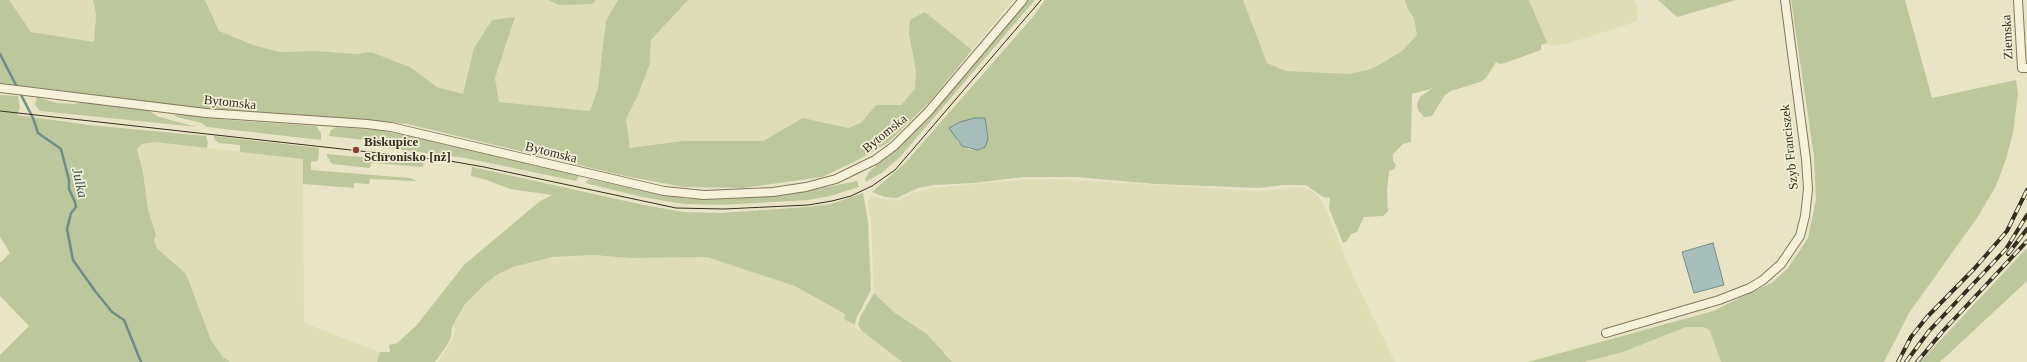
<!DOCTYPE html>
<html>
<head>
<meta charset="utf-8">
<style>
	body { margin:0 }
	canvas { display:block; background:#eae4c7 }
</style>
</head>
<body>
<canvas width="2027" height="362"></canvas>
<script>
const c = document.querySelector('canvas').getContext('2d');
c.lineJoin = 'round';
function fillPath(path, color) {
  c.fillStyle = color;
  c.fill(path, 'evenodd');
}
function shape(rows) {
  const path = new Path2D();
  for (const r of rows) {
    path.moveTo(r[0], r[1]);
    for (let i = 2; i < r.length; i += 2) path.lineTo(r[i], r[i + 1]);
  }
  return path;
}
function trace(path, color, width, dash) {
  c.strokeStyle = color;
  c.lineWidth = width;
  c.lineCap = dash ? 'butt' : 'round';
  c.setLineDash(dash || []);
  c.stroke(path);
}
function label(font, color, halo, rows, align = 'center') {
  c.font = font + ' Georgia,serif';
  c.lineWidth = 3.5;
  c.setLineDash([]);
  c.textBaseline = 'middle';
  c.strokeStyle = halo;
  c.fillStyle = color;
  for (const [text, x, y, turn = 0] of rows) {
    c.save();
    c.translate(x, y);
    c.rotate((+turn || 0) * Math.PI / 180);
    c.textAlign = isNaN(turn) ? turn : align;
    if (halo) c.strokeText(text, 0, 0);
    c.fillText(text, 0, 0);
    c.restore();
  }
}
fillPath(shape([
	[9,0,93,0,96,14,94,42,31,32],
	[205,0,618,0,606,21,598,88,591,111,499,102,495,78,512,27,468,75,463,94,437,87,410,67,371,52,356,54,316,51,280,52,253,45,219,31],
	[688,0,1013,0,972,50,925,12,909,34,916,71,915,89,901,105,876,105,861,123,848,128,803,118,763,141,682,141,630,148,626,119,639,93,650,63,651,40],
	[1243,0,1405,0,1408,10,1414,18,1417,35,1402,51,1371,69,1349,74,1286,71,1267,63],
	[1529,0,1634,0,1637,7,1637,21,1626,25,1567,44,1551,46,1547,43],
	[155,142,303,159,304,323,380,352,377,362,230,362,222,356,211,340,186,274,157,248,154,240,156,235,148,210,143,172,137,149,142,144],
	[1054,179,1259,191,1301,187,1314,192,1323,203,1353,276,1395,362,952,362,927,334,895,313,874,293,871,221,868,202,871,197,897,201,913,193,933,188,1016,180],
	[593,255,630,258,707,257,732,264,795,286,822,300,845,315,845,319,855,325,856,329,861,330,902,362,438,362,453,339,455,327,454,325,465,304,486,283,498,274,513,267,544,259],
	[1686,327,1704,327,1710,331,1721,362,1583,362,1623,352]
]), '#dfddb5');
fillPath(shape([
	[0,0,9,0,31,32,94,42,96,14,93,0,205,0,219,31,253,45,280,52,316,51,356,54,371,52,410,67,437,87,463,94,474,48,492,20,515,17,495,78,499,102,590,111,598,88,606,21,618,0,688,0,651,40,650,63,639,93,626,119,630,148,682,141,763,141,803,118,848,128,861,123,876,105,901,105,915,89,916,71,909,34,910,20,925,12,972,50,932,99,889,142,858,160,822,177,743,188,684,187,625,176,407,124,330,117,239,113,0,83],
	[548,0,596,0,592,4,559,5],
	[1028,0,1035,0,900,157,883,172,866,182,865,179,869,172,921,124],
	[1045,0,1243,0,1267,63,1286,71,1349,74,1371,69,1382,63,1402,51,1417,35,1414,18,1408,10,1405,0,1529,0,1547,43,1541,45,1541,50,1505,63,1500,64,1496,62,1486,78,1480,82,1451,91,1445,95,1432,116,1424,117,1418,110,1417,104,1420,97,1433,88,1412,94,1411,142,1403,144,1393,154,1393,161,1396,165,1394,169,1389,171,1387,191,1388,211,1383,216,1364,217,1357,232,1351,234,1346,242,1343,243,1329,208,1330,198,1323,197,1306,185,1283,185,1259,188,1156,184,1076,177,1024,177,974,183,934,185,918,188,897,198,885,197,872,192,905,163,1032,18],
	[984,118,988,139,971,150,962,146,956,140],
	[1658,0,1736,0,1677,17],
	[1791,0,1905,0,1932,98,2016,80,2018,94,2013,133,2006,159,1996,186,1977,218,1909,313,1884,362,1721,362,1710,331,1704,327,1686,327,1623,352,1583,362,1528,362,1713,311,1773,282,1788,268,1808,238,1816,200,1814,156],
	[0,95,18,96,20,107,17,115,89,125,206,136,208,142,207,148,155,142,142,144,137,149,143,172,148,210,156,235,154,240,157,248,186,274,211,340,222,356,230,362,0,362,0,355,29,326,0,296,0,263,10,253,0,237],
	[37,97,57,103,74,104,85,102,139,109,149,111,159,117,197,127,40,111,35,105],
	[176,114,229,120,316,126,321,133,321,140,207,127,202,123,176,117,175,115],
	[336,127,377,130,411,136,579,176,576,181,465,158,373,146,373,141,329,136,331,130],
	[214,136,319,148,318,161,311,162,311,170,410,178,417,181,370,179,369,184,354,183,354,188,303,184,303,159,240,152,240,145,219,143,215,140],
	[372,153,424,160,423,167,371,163,370,168,332,164,327,156,327,154,372,158],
	[472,167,639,204,683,212,721,213,807,207,831,204,863,193,868,221,871,290,856,319,855,325,844,319,845,314,795,286,707,257,630,258,593,255,553,257,513,267,498,274,486,283,465,304,452,327,451,337,447,345,435,362,377,362,380,352,390,352,389,345,397,343,416,326,464,265,540,201,552,195,510,189,487,180,471,176],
	[589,179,663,195,688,199,781,196,857,181,859,187,830,196,808,200,722,205,684,204,642,197,585,183],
	[2027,248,2027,281,1940,362,1920,362],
	[874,293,895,313,927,334,952,362,902,362,861,330,858,325,860,317]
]), '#bdc79c');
const water = shape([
	[975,118,985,118,987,131,988,139,985,147,978,150,962,146,949,128,960,122,975,118],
	[1713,243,1724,285,1694,293,1682,252,1713,243]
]);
fillPath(water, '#a8bebb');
trace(water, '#6f8c88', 1);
trace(shape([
	[0,54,33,118,38,133,61,149,62,153,69,180,69,189,75,202,76,207,71,213,67,229,73,260,95,291,112,312,124,320,141,362]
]), '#6f8c88', 2.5);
const minor = shape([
	[2018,0,2022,68,2027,68],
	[0,88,206,113,367,124,391,127,664,191,704,195,773,192,806,187,836,179,875,160,894,146,928,112,1023,0],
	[1606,333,1719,300,1750,288,1763,280,1781,264,1800,236,1805,216,1808,189,1806,159,1785,0]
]);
trace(minor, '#84775e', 10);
trace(minor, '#f6f1da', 8);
trace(shape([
	[0,111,450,161,484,167,676,208,724,209,808,205,832,201,851,196,872,186,895,170,1041,0]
]), '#362e20', 1);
const rail = shape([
	[2008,254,2027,229],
	[1898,362,1911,337,1927,317,1974,269,2007,231,2027,190],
	[1906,362,1929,331,2006,249,2027,215],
	[1917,362,1943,331,2027,241]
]);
trace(rail, '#362e20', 4);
trace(rail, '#f2eed6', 2.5, [8]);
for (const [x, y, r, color] of [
	[356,150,4,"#8d3f34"]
]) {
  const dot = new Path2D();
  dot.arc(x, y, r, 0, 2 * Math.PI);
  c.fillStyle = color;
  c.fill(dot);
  trace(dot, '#f2eed6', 1.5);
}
label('13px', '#362e20', '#f2eed6', [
	["Ziemska",2008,37,-93],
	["Bytomska",230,103,6],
	["Bytomska",885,134,-39],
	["Szyb Franciszek",1790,147,-96],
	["Bytomska",551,153,14]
]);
label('bold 13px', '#362e20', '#f2eed6', [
	["Biskupice",364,143],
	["Schronisko [nż]",364,158]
], 'left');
label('italic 14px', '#315254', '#f2eed6', [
	["Julka",79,183,77]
]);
</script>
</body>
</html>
